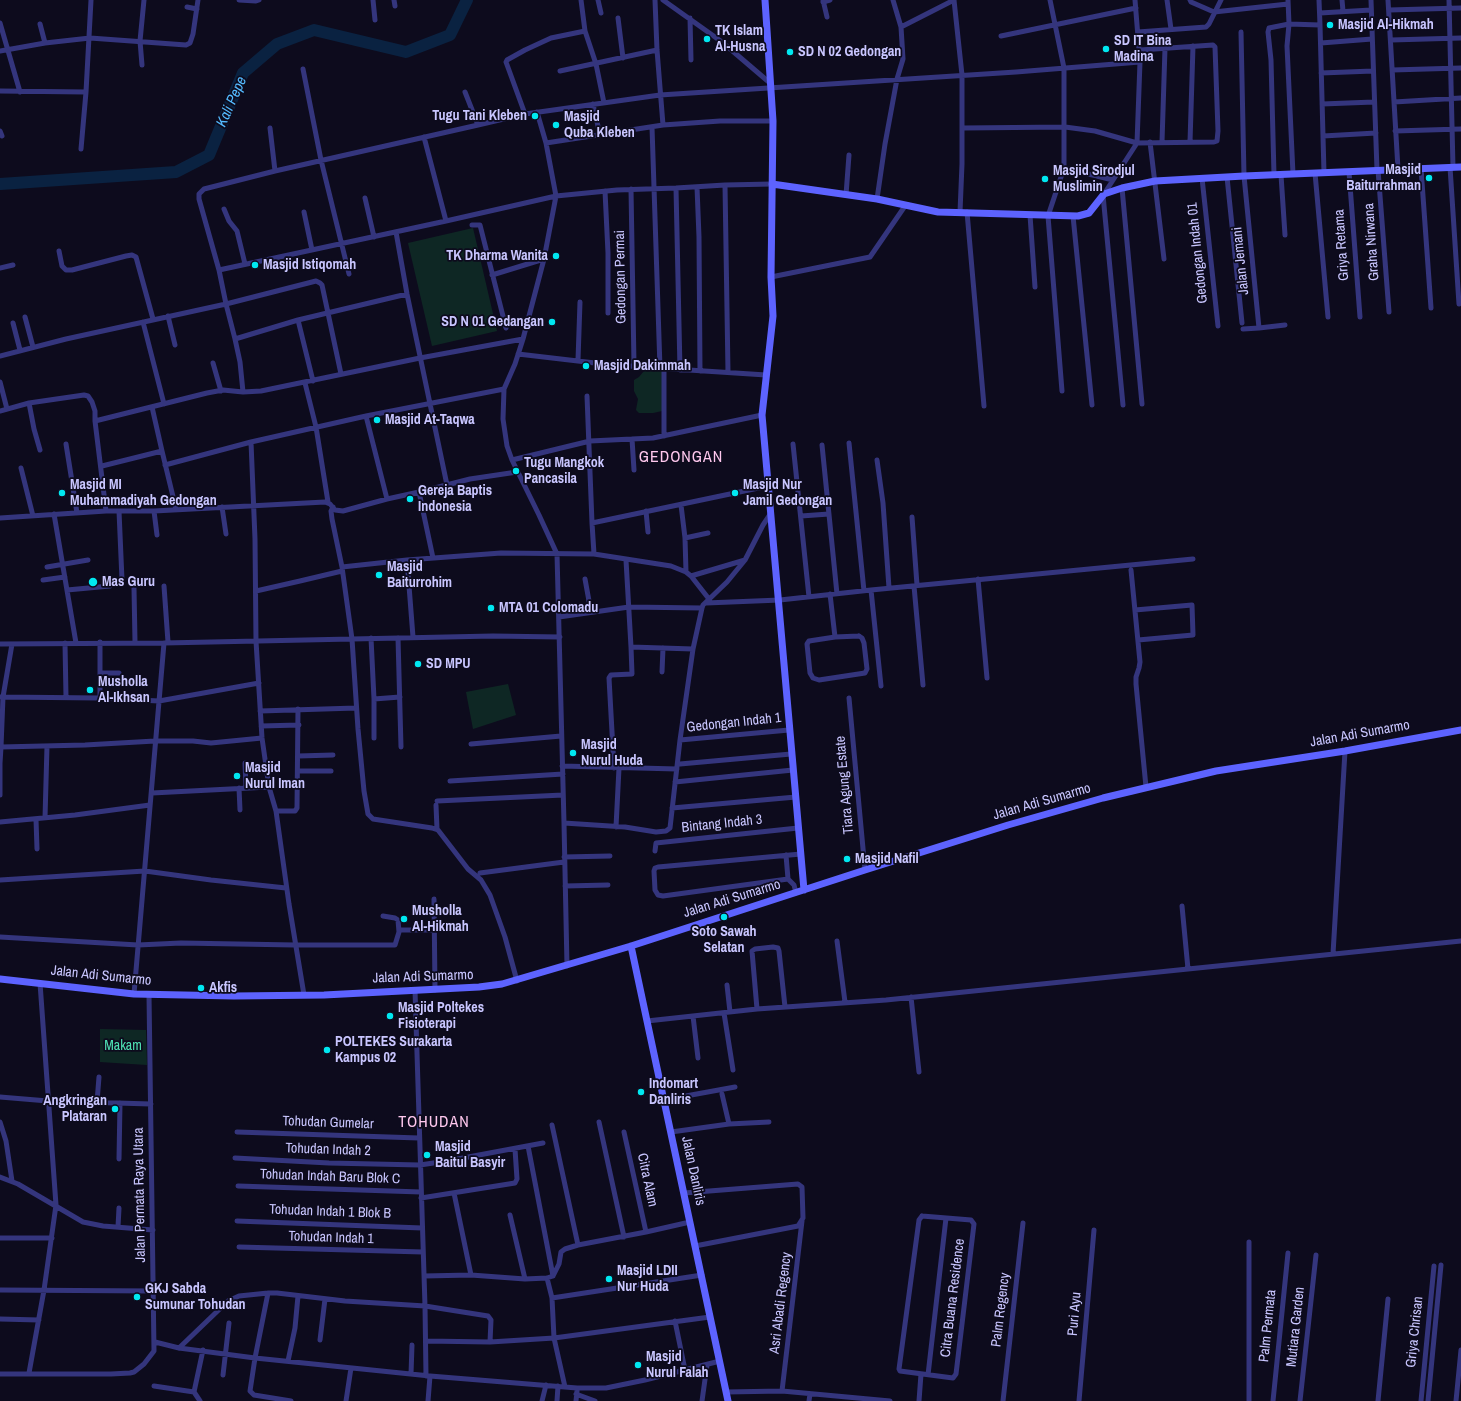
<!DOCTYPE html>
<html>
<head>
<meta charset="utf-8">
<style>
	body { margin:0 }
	canvas { display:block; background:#0d0b1d }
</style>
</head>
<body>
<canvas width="1461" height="1401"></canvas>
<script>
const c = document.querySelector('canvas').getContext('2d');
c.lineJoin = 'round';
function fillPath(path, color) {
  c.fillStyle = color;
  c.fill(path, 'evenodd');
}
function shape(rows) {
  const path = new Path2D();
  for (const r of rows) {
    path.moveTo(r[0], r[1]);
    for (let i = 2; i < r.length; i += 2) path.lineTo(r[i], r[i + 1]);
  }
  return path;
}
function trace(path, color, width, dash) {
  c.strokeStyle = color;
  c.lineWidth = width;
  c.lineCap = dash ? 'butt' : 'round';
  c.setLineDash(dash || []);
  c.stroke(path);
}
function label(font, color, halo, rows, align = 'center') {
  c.font = font + ' "Archivo Narrow",sans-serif';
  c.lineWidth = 3.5;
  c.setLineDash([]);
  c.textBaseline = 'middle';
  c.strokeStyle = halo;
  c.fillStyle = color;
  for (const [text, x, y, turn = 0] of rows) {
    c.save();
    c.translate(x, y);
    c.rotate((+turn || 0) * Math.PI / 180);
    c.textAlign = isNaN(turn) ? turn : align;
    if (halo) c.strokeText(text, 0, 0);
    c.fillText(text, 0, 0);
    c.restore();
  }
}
fillPath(shape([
	[473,228,497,331,432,346,408,243],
	[644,371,662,371,662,411,653,413,639,413,636,410,638,399,634,391,634,380,639,377],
	[508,684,516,715,473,729,466,692],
	[100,1029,146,1030,147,1065,100,1062]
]), '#0e2724');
trace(shape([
	[0,184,176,172,209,155,243,73,277,44,314,30,406,52,450,35,467,0]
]), '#0a2241', 12);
trace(shape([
	[239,0,256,1,259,0],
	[373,0,375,20],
	[394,0,395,6],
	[581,0,585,31],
	[598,0,601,13],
	[655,0,657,50,663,125],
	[663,0,722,42,770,83],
	[823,0,827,17],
	[954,0,962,75,962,164,960,212],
	[1050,0,1064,68,1064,168,1048,216,1062,391],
	[1167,0,1171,29],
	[1190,0,1191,2,1214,12,1288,4],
	[1288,0,1289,24,1287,46,1293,174],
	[1319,0,1320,25],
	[1342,0,1343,11],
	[1371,0,1377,170],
	[1388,0,1398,169],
	[1449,0,1453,167],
	[823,2,830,0],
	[187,7,197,9],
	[1389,10,1461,8],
	[1320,13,1371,10],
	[618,18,623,58],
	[690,18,691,60],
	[0,23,20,92],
	[40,24,45,43],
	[901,27,954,0],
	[1138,32,1206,27,1209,24,1221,0],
	[1241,32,1244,176,1259,328,1243,329],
	[1001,36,1136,8],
	[1391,40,1461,38],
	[1321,43,1372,39],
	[0,51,45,43,90,38,186,45,190,43,193,34,198,0],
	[142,65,140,41,144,0],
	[303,69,321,160,349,274],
	[1392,70,1461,68],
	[560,71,657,50],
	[1321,73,1373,71],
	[0,91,86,92,91,0],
	[465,92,478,125],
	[1394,102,1461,98],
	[593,104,600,135],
	[1322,104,1374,102],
	[537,112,546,143,556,196,544,259,523,339,515,364,504,389,503,419,507,446,512,460,539,515,557,554,564,823,567,966],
	[525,114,506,62,507,60,525,50,551,38,585,31,596,64,604,103],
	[652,127,660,368],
	[270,128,275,171],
	[963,128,1065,127,1095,131,1137,143,1214,142,1217,141,1218,131,1215,47,1213,45,1140,50],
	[0,131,2,136],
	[1395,131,1461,129],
	[1323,136,1376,133],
	[424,137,446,221],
	[1150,142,1164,259],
	[1162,142,1165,48],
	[1190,142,1193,46],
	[546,143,663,125,720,121,773,121],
	[81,149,86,92],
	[1450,167,1459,304],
	[1064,168,1113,180],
	[1421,168,1431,308],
	[1378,170,1389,312],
	[1349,172,1360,317],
	[1315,173,1328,317],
	[1274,175,1271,60,1268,32,1269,28,1289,24,1320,25,1324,173],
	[1281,175,1285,235],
	[1227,177,1242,323],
	[1202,178,1218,326],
	[725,185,728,372],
	[697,187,699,237,700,371],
	[676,188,680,370],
	[1122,188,1142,404],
	[631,189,634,365],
	[605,191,608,253,608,313],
	[1104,194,1137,143,1140,62,1135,0],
	[846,195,849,155],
	[1103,195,1123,405],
	[365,198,374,237],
	[877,199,885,144,897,79,903,59,901,27,893,0],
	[224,209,229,221,237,231,245,264],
	[304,212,312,250],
	[967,212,984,406],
	[1030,215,1035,287],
	[1073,216,1092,405],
	[472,225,480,225,506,328],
	[396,232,407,294,447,485],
	[59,251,62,266,66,270,72,270,126,256,132,255,136,257,153,319],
	[0,268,13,265],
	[219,270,199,199,199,194,204,189,275,171,478,125,525,114,660,95,1016,72,1140,62],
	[492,275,544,259],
	[771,277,870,257,905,206],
	[168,316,175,345],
	[25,317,33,347],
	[298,320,313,381],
	[143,322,164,404],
	[13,323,20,350],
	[1259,328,1285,325],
	[235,339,298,320,407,294],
	[518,354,612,365,766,375],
	[0,356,66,339,226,304,219,270,233,267,446,221,556,196,617,190,676,188,725,185,772,184],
	[578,360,580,302],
	[213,363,221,391],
	[664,368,664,436],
	[0,382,7,409],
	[305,383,316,427,328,502],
	[243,392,240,362,235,339,226,304,316,281,320,283,322,285,341,374],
	[587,396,592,523],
	[29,403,34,429,40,450],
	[152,407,162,451,176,509],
	[0,411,29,403,84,395,88,396,92,402,95,411,95,421,207,393,223,390,243,392,261,391,420,358,523,339],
	[366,416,387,499],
	[95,421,106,511],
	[632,439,634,470],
	[251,442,255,539,256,641,262,738,269,787,276,811,289,904,304,995],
	[849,443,864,591],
	[66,444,77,513],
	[793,444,809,597],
	[822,445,837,594],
	[512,460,590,441,653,438,762,415],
	[877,460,883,503,889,588],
	[165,465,251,442,366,416,504,389],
	[102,466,162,451],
	[21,468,33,516],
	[419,492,433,558],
	[681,505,685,538,686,572],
	[222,507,226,534],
	[333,507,331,511,332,519,342,567,407,560,501,553,594,554,671,566,686,572,691,576,709,599],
	[119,511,122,580],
	[154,511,157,535],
	[646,511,648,532],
	[54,514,76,643],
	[801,516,829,514],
	[912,517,917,585],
	[0,518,106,511,154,511,325,502,330,504,335,510,343,511,387,499,419,492,470,479,517,472],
	[685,538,708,533],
	[594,554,592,523,768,486],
	[407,560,413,637],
	[626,560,631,647,693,649],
	[47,567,88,560],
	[342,567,352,639,358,729,364,791,368,814,373,819,432,828,438,830,468,869,481,880,490,895,505,937,517,981],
	[1131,570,1140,662,1139,668,1136,677,1136,684,1146,787],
	[691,576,745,560],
	[585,579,591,612],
	[978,579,987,678],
	[43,580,65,577],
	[164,586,168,642],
	[914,586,923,685],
	[134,588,135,642],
	[67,590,110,586],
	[871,590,881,686],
	[256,591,300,581,342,571],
	[830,594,835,637],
	[706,603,780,600,871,590,1193,559],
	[1135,610,1192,605,1193,635,1138,640],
	[559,617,629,607,702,608],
	[859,636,862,638,864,643,867,669,865,673,819,680,813,678,810,673,807,644,809,641,835,637,859,636],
	[371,638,374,699,374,738],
	[398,638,401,747],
	[65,643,66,697],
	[0,644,164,643,493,636,560,637],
	[12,644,3,697,1,747,85,745,155,741,193,741,211,743,262,738],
	[662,672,663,648],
	[100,673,119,673],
	[1,697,100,698,159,701,259,683],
	[100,698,100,642],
	[849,698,865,870],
	[374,699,400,697],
	[260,711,356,708],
	[261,726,299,725],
	[680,740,789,730],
	[471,744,561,736],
	[298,756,333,755],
	[0,763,0,795],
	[0,763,1,747],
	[245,763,246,788],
	[680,764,791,754],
	[562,766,677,769],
	[614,768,609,678,611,675,632,674,631,647],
	[298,771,331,771],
	[450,781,563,774],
	[675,782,793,770],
	[239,788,240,810],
	[152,793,269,787],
	[437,801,563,795],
	[436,805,437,829],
	[672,808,796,797],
	[276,811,295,811,297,808,298,709],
	[45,818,47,746],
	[36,819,37,849],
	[0,822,75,815,150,805],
	[564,823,625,827,656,832,666,831,670,828,680,740,693,649,702,608,703,605,727,582,745,560,763,525,771,513],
	[616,827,619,768],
	[655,851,656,843,798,828],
	[786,855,788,879,663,896,658,895,655,890,654,871,655,868,658,867,801,854],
	[564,857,610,856],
	[480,873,564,862],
	[788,879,794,885,796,893],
	[0,880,145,871,211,880,286,888],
	[565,886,608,885],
	[434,899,435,990],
	[1182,906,1188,969],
	[399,930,435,930],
	[0,937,138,945,181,943,295,945,395,945,399,932,398,920,395,918,383,916],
	[837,941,845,1002],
	[1333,954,1345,751],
	[727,985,730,1012],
	[134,994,164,643],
	[911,997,919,1072],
	[757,1009,752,951,755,949,773,947,778,948,779,951,785,1007],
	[724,1013,733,1070],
	[693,1016,698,1058],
	[647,1021,757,1009,886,1000,1461,941],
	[722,1094,729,1124],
	[0,1097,48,1101,151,1104],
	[664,1100,735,1087],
	[97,1102,99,1077],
	[0,1122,6,1141,12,1181],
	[599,1122,624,1237],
	[552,1125,578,1245],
	[237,1132,419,1138],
	[624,1132,646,1232],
	[671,1132,729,1124,769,1122],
	[528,1146,553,1276],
	[235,1158,329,1163,420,1165,447,1161,543,1143],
	[119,1159,120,1103],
	[0,1177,18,1184,83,1222,103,1226,153,1230],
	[238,1186,421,1192],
	[454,1193,471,1275],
	[684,1193,798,1184,802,1187,803,1218,798,1226,695,1246],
	[421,1198,515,1183,517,1179,515,1149],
	[510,1215,525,1279],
	[922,1216,971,1220,974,1224,956,1374,953,1378,900,1371,899,1369,919,1220,922,1216],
	[237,1221,422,1228],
	[118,1227,119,1208],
	[0,1238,52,1238],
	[1249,1242,1249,1401],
	[239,1247,423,1252],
	[424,1276,471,1275,525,1279,547,1278,553,1276,559,1264,561,1252,565,1249,578,1245,646,1232,690,1222],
	[547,1278,552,1298,554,1338,565,1387],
	[0,1290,154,1291],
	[268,1293,255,1358,250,1391,254,1395,291,1401],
	[552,1298,702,1275],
	[0,1319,39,1320],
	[675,1321,685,1370],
	[320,1340,325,1299],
	[426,1341,490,1342,554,1338,710,1317],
	[155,1342,179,1348,255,1358,430,1376,577,1388,606,1388,645,1380,720,1361],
	[179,1348,228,1301,239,1296,268,1293,277,1293,345,1301,425,1306,415,990],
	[288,1361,295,1328,298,1296],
	[29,1373,44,1290,56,1205,40,983],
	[0,1374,111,1374,130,1373,134,1372,144,1364,154,1351,149,995],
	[411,1374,412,1345],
	[223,1375,229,1323],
	[928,1375,946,1218],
	[426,1376,425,1306,488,1316,491,1320,490,1342],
	[154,1386,194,1392],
	[782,1391,802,1221],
	[726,1392,782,1391,890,1401],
	[576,1394,595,1401],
	[200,1401,194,1392,203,1350],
	[346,1401,351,1368],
	[428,1401,430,1376],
	[542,1401,546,1385],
	[557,1401,558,1386],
	[576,1401,577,1391],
	[702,1401,707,1365],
	[809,1401,810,1394],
	[919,1401,921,1374],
	[1003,1401,1023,1223],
	[1079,1401,1094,1230],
	[1273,1401,1288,1253],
	[1300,1401,1316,1255],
	[1378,1401,1388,1299],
	[1421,1401,1434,1266],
	[1428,1401,1441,1265],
	[1456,1401,1461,1350]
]), '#34357d', 5);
trace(shape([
	[765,0,773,121,771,277,773,316,762,415,804,890],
	[772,184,877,199,938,212,1078,216,1089,213,1104,194,1122,188,1155,181,1244,176,1461,167],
	[631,946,728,1401],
	[0,979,134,994,234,996,324,995,479,987,502,984,631,946,865,870,1008,825,1103,798,1216,771,1345,751,1461,730]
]), '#5d63ff', 7);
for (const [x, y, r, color] of [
	[1330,25,4,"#00e8f1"],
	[707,39,4,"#00e8f1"],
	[1106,49,4,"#00e8f1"],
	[790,52,4,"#00e8f1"],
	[535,116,4,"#00e8f1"],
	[556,125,4,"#00e8f1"],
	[1429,178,4,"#00e8f1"],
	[1045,179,4,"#00e8f1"],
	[556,256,4,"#00e8f1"],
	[255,265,4,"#00e8f1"],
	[552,322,4,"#00e8f1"],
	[586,366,4,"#00e8f1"],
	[377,420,4,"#00e8f1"],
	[516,471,4,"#00e8f1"],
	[62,493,4,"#00e8f1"],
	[735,493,4,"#00e8f1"],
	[410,499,4,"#00e8f1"],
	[379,575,4,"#00e8f1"],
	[93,582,5,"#00e8f1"],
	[491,608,4,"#00e8f1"],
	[418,664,4,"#00e8f1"],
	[90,690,4,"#00e8f1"],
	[573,753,4,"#00e8f1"],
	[237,776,4,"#00e8f1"],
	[847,859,4,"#00e8f1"],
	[724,917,4,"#00e8f1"],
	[404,919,4,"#00e8f1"],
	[201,988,4,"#00e8f1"],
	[390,1016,4,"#00e8f1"],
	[327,1050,4,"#00e8f1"],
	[641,1092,4,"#00e8f1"],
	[115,1109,4,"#00e8f1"],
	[427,1155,4,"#00e8f1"],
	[609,1279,4,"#00e8f1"],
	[137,1297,4,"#00e8f1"],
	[638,1365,4,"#00e8f1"]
]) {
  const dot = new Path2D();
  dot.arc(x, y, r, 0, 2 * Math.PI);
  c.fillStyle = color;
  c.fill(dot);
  trace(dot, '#0d0b1d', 1.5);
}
label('bold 14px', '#c9c6ff', '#0d0b1d', [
	["Masjid Al-Hikmah",1338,25],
	["TK Islam",715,31],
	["Al-Husna",715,47],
	["SD IT Bina",1114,41],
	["Madina",1114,57],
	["SD N 02 Gedongan",798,52],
	["Tugu Tani Kleben",527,116,"right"],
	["Masjid",564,117],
	["Quba Kleben",564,133],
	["Masjid",1421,170,"right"],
	["Baiturrahman",1421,186,"right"],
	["Masjid Sirodjul",1053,171],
	["Muslimin",1053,187],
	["TK Dharma Wanita",548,256,"right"],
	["Masjid Istiqomah",263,265],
	["SD N 01 Gedangan",544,322,"right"],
	["Masjid Dakimmah",594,366],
	["Masjid At-Taqwa",385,420],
	["Tugu Mangkok",524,463],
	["Pancasila",524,479],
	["Masjid MI",70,485],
	["Muhammadiyah Gedongan",70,501],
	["Masjid Nur",743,485],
	["Jamil Gedongan",743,501],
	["Gereja Baptis",418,491],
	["Indonesia",418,507],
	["Masjid",387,567],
	["Baiturrohim",387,583],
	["Mas Guru",102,582],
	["MTA 01 Colomadu",499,608],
	["SD MPU",426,664],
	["Musholla",98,682],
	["Al-Ikhsan",98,698],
	["Masjid",581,745],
	["Nurul Huda",581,761],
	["Masjid",245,768],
	["Nurul Iman",245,784],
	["Masjid Nafil",855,859],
	["Musholla",412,911],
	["Al-Hikmah",412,927],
	["Soto Sawah",724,932,"center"],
	["Selatan",724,948,"center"],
	["Akfis",209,988],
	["Masjid Poltekes",398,1008],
	["Fisioterapi",398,1024],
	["POLTEKES Surakarta",335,1042],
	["Kampus 02",335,1058],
	["Indomart",649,1084],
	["Danliris",649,1100],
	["Angkringan",107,1101,"right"],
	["Plataran",107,1117,"right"],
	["Masjid",435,1147],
	["Baitul Basyir",435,1163],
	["Masjid LDII",617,1271],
	["Nur Huda",617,1287],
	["GKJ Sabda",145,1289],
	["Sumunar Tohudan",145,1305],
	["Masjid",646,1357],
	["Nurul Falah",646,1373]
], 'left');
label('14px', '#c9c6ff', '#0d0b1d', [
	["Graha Nirwana",1372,242,-94],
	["Griya Retama",1342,245,-94],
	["Gedongan Indah 01",1198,253,-96],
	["Jalan Jemani",1241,261,-96],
	["Gedongan Permai",621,277,-91],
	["Gedongan Indah 1",734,723,-6],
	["Jalan Adi Sumarmo",1360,734,-10],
	["Tiara Agung Estate",845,785,-95],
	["Jalan Adi Sumarmo",1042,802,-16],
	["Bintang Indah 3",722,824,-6],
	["Jalan Adi Sumarmo",732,899,-17],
	["Jalan Adi Sumarmo",101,976,6],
	["Jalan Adi Sumarmo",423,977,-2],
	["Tohudan Gumelar",328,1123,2],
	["Tohudan Indah 2",328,1150,2],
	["Jalan Danliris",693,1171,78],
	["Tohudan Indah Baru Blok C",330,1177,2],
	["Citra Alam",647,1180,78],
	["Jalan Permata Raya Utara",140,1195,-91],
	["Tohudan Indah 1 Blok B",330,1212,2],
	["Tohudan Indah 1",331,1238,2],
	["Citra Buana Residence",953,1298,-83],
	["Asri Abadi Regency",781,1303,-83],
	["Palm Regency",1001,1310,-83],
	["Puri Ayu",1075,1314,-85],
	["Palm Permata",1268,1326,-84],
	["Mutiara Garden",1296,1327,-84],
	["Griya Chrisan",1415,1332,-84]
]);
label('14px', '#4fe2b4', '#0d0b1d', [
	["Makam",123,1046]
]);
label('italic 15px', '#54baff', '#0d0b1d', [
	["Kali Pepe",232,102,-66]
]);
c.letterSpacing = '1px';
label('16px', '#ffc8ee', '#0d0b1d', [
	["GEDONGAN",681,458],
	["TOHUDAN",434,1123]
]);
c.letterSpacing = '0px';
</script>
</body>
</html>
